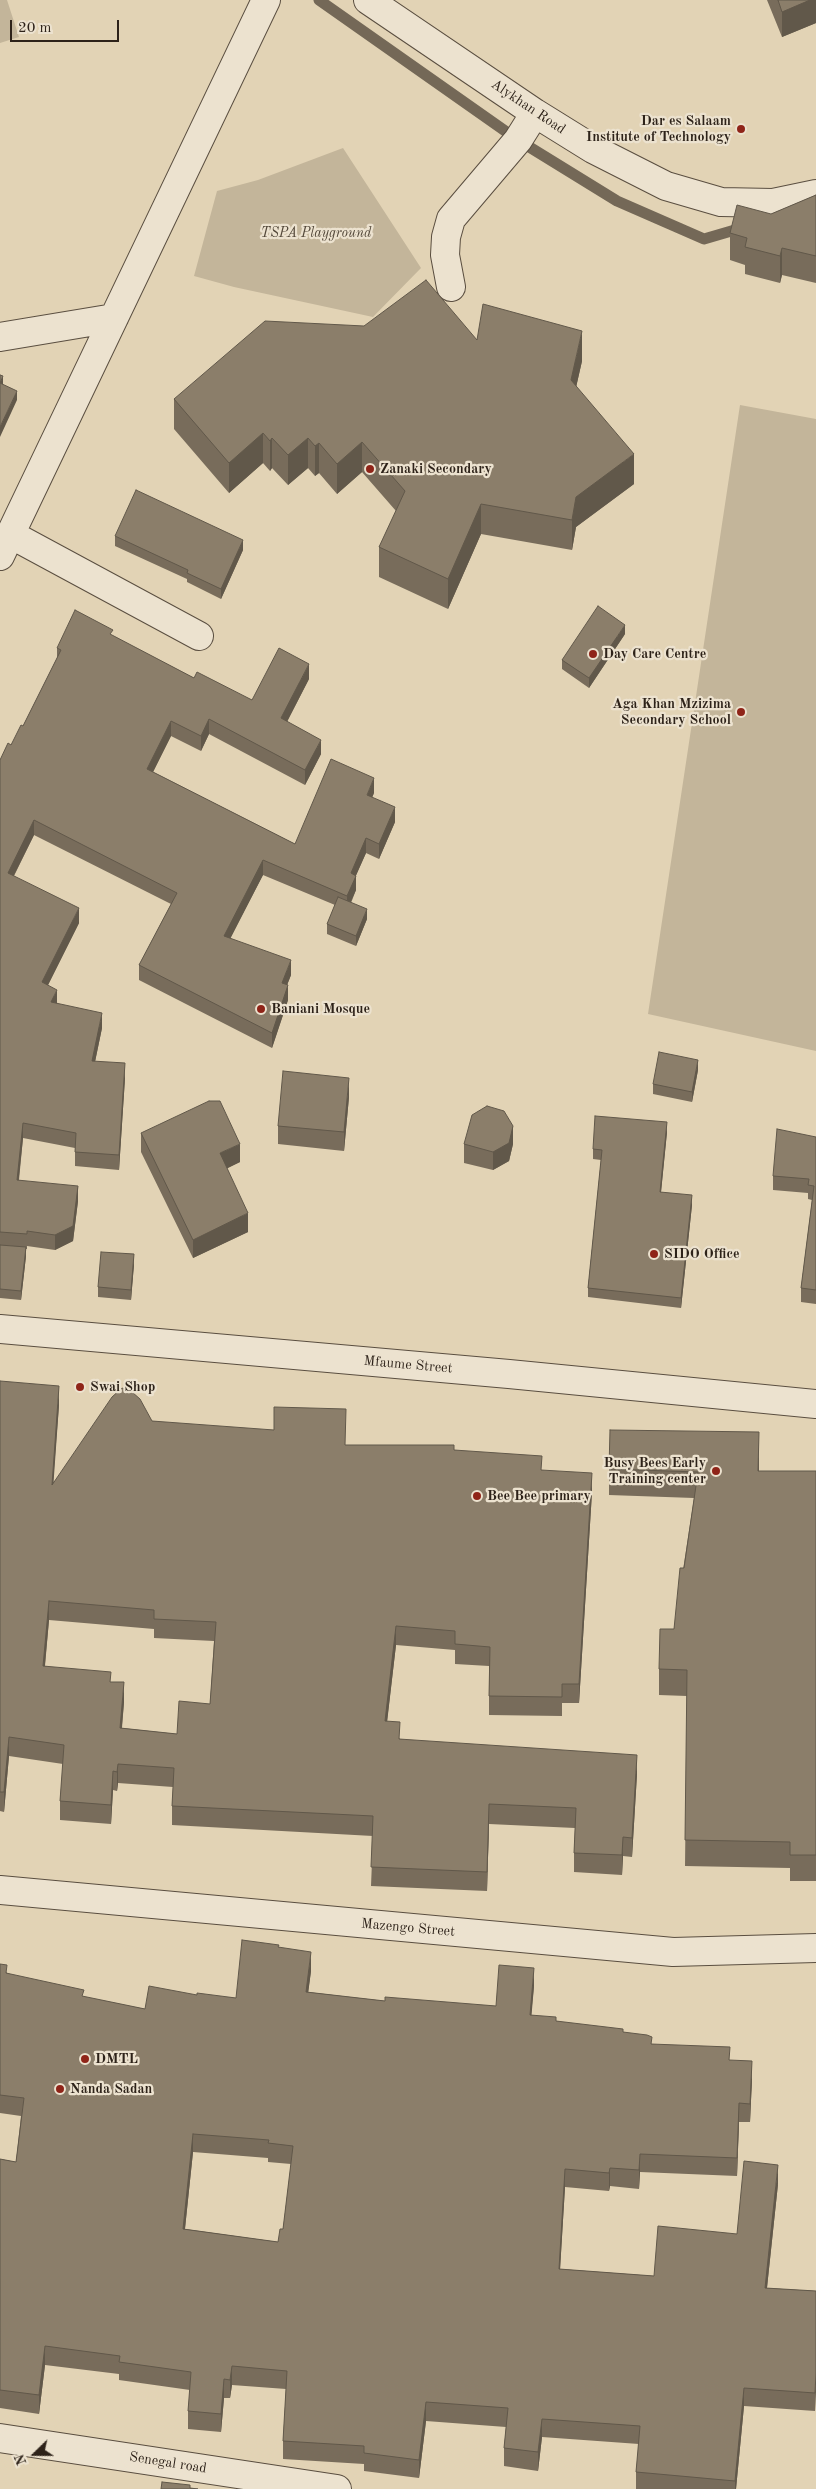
<!DOCTYPE html>
<html>
<head>
<meta charset="utf-8">
<style>
	body { margin:0 }
	#map { position:relative; width:816px; height:2489px; overflow:hidden; background:#e2d3b5; font-family:"Old Standard TT",serif }
	canvas { display:block }
	.north { position:absolute; left:10px; top:2429px; width:50px; height:50px; -webkit-text-stroke:4px #ece2cf; paint-order:stroke; rotate:248deg; font-size:14px; font-weight:700; line-height:20px; text-align:center; color:#2d2219 }
	.north::after { content:''; display:block; margin:auto; width:18px; height:22px; background:#2d2219; clip-path:polygon(50% 0,100% 100%,50% 72%,0 100%) }
	.scale { position:absolute; left:10px; top:20px; width:109px; height:22px; box-sizing:border-box; border:2px solid #2d2219; border-top:0; padding-left:6px; font-size:15px; line-height:18px; white-space:nowrap; color:#2d2219; -webkit-text-stroke:4px #ece2cf; paint-order:stroke }
</style>
</head>
<body>
<div id="map">
<canvas width="816" height="2489"></canvas>
<div class="north">N</div>
<div class="scale">20 m</div>
</div>
<script>
const c = document.querySelector('canvas').getContext('2d');
c.lineJoin = 'round';
function fillPath(path, color) {
  c.fillStyle = color;
  c.fill(path, 'evenodd');
}
function shape(rows) {
  const path = new Path2D();
  for (const r of rows) {
    path.moveTo(r[0], r[1]);
    for (let i = 2; i < r.length; i += 2) path.lineTo(r[i], r[i + 1]);
  }
  return path;
}
function trace(path, color, width, dash) {
  c.strokeStyle = color;
  c.lineWidth = width;
  c.lineCap = dash ? 'butt' : 'round';
  c.setLineDash(dash || []);
  c.stroke(path);
}
function label(font, color, halo, rows, align = 'center') {
  c.font = font + ' "Old Standard TT",serif';
  c.lineWidth = 4.5;
  c.setLineDash([]);
  c.textBaseline = 'middle';
  c.strokeStyle = halo;
  c.fillStyle = color;
  for (const [text, x, y, turn = 0] of rows) {
    c.save();
    c.translate(x, y);
    c.rotate((+turn || 0) * Math.PI / 180);
    c.textAlign = isNaN(turn) ? turn : align;
    if (halo) c.strokeText(text, 0, 0);
    c.fillText(text, 0, 0);
    c.restore();
  }
}
fillPath(shape([
	[0,0,7,0,19,37,0,43],
	[343,148,421,268,373,317,234,287,194,276,217,191,258,180],
	[740,405,816,419,816,1051,648,1014]
]), '#c3b59a');
trace(shape([
	[319,0,518,140,617,201,704,239,745,227]
]), '#746857', 11);
const minor = shape([
	[368,0,535,113,593,149,666,186,721,202,773,203,816,194],
	[451,287,445,255,446,237,451,219,518,140,535,113],
	[0,337,114,318],
	[10,534,199,636],
	[0,556,266,0],
	[0,1329,509,1374,816,1404],
	[0,1890,673,1952,816,1948],
	[0,2438,337,2489]
]);
trace(minor, '#5a4e40', 30);
trace(minor, '#ece2cf', 28);
fillPath(shape([
	[767,0,816,0,816,23,782,37],
	[816,195,816,283,782,275,780,283,745,274,745,265,730,260,730,233,771,214],
	[477,340,582,361,576,387,634,484,576,527,572,550,481,534,448,609,379,577,379,547,396,511,362,472,337,494,319,473,315,476,308,468,288,485,272,468,270,471,263,463,229,493,174,429,174,399],
	[115,536,243,550,221,599,187,582,187,579,115,546],
	[625,634,589,688,562,669,562,660],
	[113,636,194,678,252,700,309,679,287,722,321,754,305,785,209,734,201,751,171,736,153,772,295,844,374,793,372,797,395,822,379,859,366,853,356,875,356,890,351,903,367,919,356,946,327,934,327,924,335,905,263,875,230,938,291,975,287,985,288,1000,272,1048,139,980,139,965,171,904,34,835,14,876,79,923,48,985,57,1003,102,1028,95,1062,125,1078,119,1170,75,1166,75,1148,23,1138,19,1180,78,1201,73,1241,55,1250,27,1246,27,1249,26,1249,26,1256,21,1300,0,1298,0,760,11,745,23,726,57,658,57,648],
	[698,1070,692,1102,653,1094,653,1084],
	[349,1097,344,1151,278,1144,278,1126],
	[667,1132,661,1192,692,1205,681,1308,588,1297,588,1288,601,1160,593,1159,593,1149],
	[141,1133,240,1162,227,1168,248,1232,193,1258,141,1152],
	[816,1137,816,1304,801,1302,801,1288,812,1200,808,1199,808,1193,773,1190,773,1176],
	[464,1144,513,1144,509,1161,493,1170,464,1163],
	[134,1264,131,1300,98,1297,98,1287],
	[0,1381,59,1405,53,1482,152,1421,346,1445,454,1450,542,1470,592,1492,579,1703,562,1703,562,1716,489,1715,489,1666,455,1664,455,1650,396,1645,387,1721,400,1739,637,1774,632,1857,623,1856,622,1875,574,1872,574,1853,575,1828,489,1824,487,1891,371,1886,373,1836,172,1825,172,1806,173,1787,118,1783,117,1791,113,1790,111,1824,60,1820,60,1801,63,1764,9,1756,4,1812,0,1811],
	[49,1620,154,1629,154,1638,214,1641,210,1704,177,1734,122,1728,124,1702,111,1682,45,1666],
	[759,1458,759,1471,816,1471,816,1881,790,1881,790,1868,685,1866,687,1696,659,1695,659,1669,674,1629,694,1498,609,1495,609,1469],
	[279,1947,311,1971,308,1992,385,2001,496,2006,534,1986,531,2015,556,2021,623,2032,652,2044,730,2060,752,2079,750,2122,739,2122,737,2176,640,2172,639,2189,610,2186,609,2191,565,2187,560,2269,654,2276,737,2234,778,2184,767,2288,816,2291,815,2411,744,2406,736,2489,636,2489,636,2472,639,2444,542,2437,538,2471,504,2466,504,2448,506,2427,426,2421,419,2478,364,2471,364,2464,283,2459,283,2441,286,2389,232,2385,230,2398,224,2398,221,2432,188,2429,188,2411,190,2390,119,2380,119,2374,45,2365,39,2414,0,2408,0,2159,16,2162,21,2116,0,2113,0,1964,7,1973,84,1997,145,2009,197,1995,236,1998],
	[193,2152,268,2158,268,2162,291,2164,283,2229,278,2242,185,2229]
]), '#786c5b');
fillPath(shape([
	[810,0,816,0,816,23,782,37,782,12],
	[782,248,782,275,780,283,780,256],
	[582,331,582,361,571,410,571,380],
	[3,376,3,386,0,383],
	[17,391,17,400,0,437,0,427],
	[263,433,263,463,229,493,229,463],
	[272,438,272,468,270,471,270,441],
	[308,438,308,468,288,485,288,455],
	[362,442,362,472,337,494,337,464],
	[319,443,319,473,315,476,315,446],
	[634,454,634,484,576,527,572,550,572,520,576,497],
	[481,504,481,534,448,609,448,579],
	[243,540,243,550,221,599,221,589],
	[625,625,625,634,589,688,589,678],
	[309,664,309,679,281,733,281,718],
	[209,719,209,734,201,751,201,736],
	[171,721,171,736,147,784,147,769],
	[321,740,321,754,305,785,305,770],
	[374,778,374,793,367,810,367,795],
	[395,807,395,822,379,859,379,844],
	[34,820,34,835,8,887,8,873],
	[366,838,366,853,351,887,356,876,356,890,347,910,347,896,351,873],
	[263,860,263,875,224,951,224,936],
	[79,908,79,923,42,997,42,982],
	[367,909,367,919,356,946,356,936],
	[291,960,291,975,282,998,282,983],
	[288,985,288,1000,272,1048,272,1033],
	[57,990,57,1005,51,1002],
	[102,1013,102,1028,92,1076,92,1061],
	[698,1060,698,1070,692,1102,692,1092],
	[125,1063,125,1078,119,1170,119,1155],
	[349,1078,349,1097,344,1151,344,1132],
	[667,1122,667,1132,660,1202,660,1192],
	[23,1123,23,1138,17,1195,17,1180],
	[513,1126,513,1144,509,1161,493,1170,493,1152],
	[240,1144,240,1162,220,1172,220,1153],
	[78,1186,78,1201,73,1241,55,1250,55,1235],
	[692,1195,692,1205,681,1308,681,1298],
	[248,1213,248,1232,193,1258,193,1240],
	[26,1247,26,1256,21,1300,21,1291],
	[134,1254,134,1264,131,1300,131,1290],
	[59,1386,59,1405,52,1504,52,1485],
	[759,1432,759,1458,758,1497,758,1471],
	[592,1473,592,1492,579,1703,579,1684],
	[49,1601,49,1620,43,1685,43,1666],
	[396,1626,396,1645,385,1740,385,1721],
	[124,1682,124,1702,120,1747,120,1728],
	[9,1737,9,1756,4,1812,4,1792],
	[637,1755,637,1774,632,1857,632,1838],
	[118,1764,118,1783,117,1791,117,1772],
	[113,1771,113,1790,111,1824,111,1805],
	[489,1804,489,1824,487,1891,487,1872],
	[623,1837,623,1856,622,1875,622,1855],
	[311,1952,311,1971,306,2010,306,1992],
	[534,1968,534,1986,530,2033,530,2015],
	[752,2061,752,2079,750,2122,750,2104],
	[739,2103,739,2122,737,2176,737,2158],
	[193,2134,193,2152,183,2247,183,2229],
	[640,2154,640,2172,639,2189,639,2170],
	[778,2165,778,2184,765,2306,765,2288],
	[610,2168,610,2186,609,2191,609,2173],
	[565,2169,565,2187,559,2287,559,2269],
	[45,2346,45,2365,39,2414,39,2395],
	[232,2366,232,2385,230,2398,230,2380],
	[816,2373,816,2391,815,2411,815,2393],
	[224,2379,224,2398,221,2432,221,2414],
	[744,2388,744,2406,736,2489,735,2489,735,2481],
	[426,2402,426,2421,419,2478,419,2460],
	[542,2419,542,2437,538,2471,538,2452]
]), '#61584a');
const building = shape([
	[778,0,810,0,782,12,778,0],
	[816,195,816,256,782,248,780,256,745,247,747,238,730,233,737,205,771,214,816,195],
	[426,280,477,340,483,304,582,331,571,380,634,454,576,497,572,520,481,504,448,579,379,547,405,491,362,442,337,464,319,443,315,446,308,438,288,455,272,438,270,441,263,433,229,463,174,399,265,321,364,326,426,280],
	[0,375,3,376,0,383,17,391,0,427,0,375],
	[136,490,243,540,221,589,187,573,188,570,115,536,136,490],
	[598,606,625,625,589,678,562,660,598,606],
	[75,610,113,630,110,634,194,678,197,672,252,700,279,648,309,664,281,718,321,740,305,770,209,719,201,736,171,721,147,769,295,844,331,759,374,778,367,795,395,807,379,844,366,838,351,873,356,876,347,896,263,860,224,936,291,960,282,983,288,985,272,1033,139,965,177,893,34,820,8,873,79,908,42,982,57,990,51,1002,102,1013,92,1061,125,1063,119,1155,75,1152,76,1133,23,1123,17,1180,78,1186,73,1226,55,1235,27,1231,27,1234,0,1232,0,760,8,743,11,745,21,725,23,726,61,650,57,648,75,610],
	[338,897,367,909,356,936,327,924,338,897],
	[659,1052,698,1060,692,1092,653,1084,659,1052],
	[283,1071,349,1078,344,1132,278,1126,283,1071],
	[209,1101,220,1101,240,1144,220,1153,248,1213,193,1240,141,1133,209,1101],
	[487,1106,504,1111,513,1126,509,1143,493,1152,464,1144,472,1115,487,1106],
	[595,1116,667,1122,660,1192,692,1195,681,1298,588,1288,602,1150,593,1149,595,1116],
	[777,1129,816,1137,816,1290,801,1288,814,1186,808,1185,809,1179,773,1176,777,1129],
	[0,1245,26,1247,21,1291,0,1289,0,1245],
	[101,1252,134,1254,131,1290,98,1287,101,1252],
	[0,1381,59,1386,52,1485,112,1397,122,1388,132,1392,140,1399,152,1421,274,1430,274,1407,346,1409,345,1445,454,1445,454,1450,542,1456,541,1470,592,1473,579,1684,562,1684,562,1697,489,1696,490,1647,455,1644,455,1631,396,1626,385,1721,400,1722,399,1739,637,1755,632,1838,623,1837,622,1855,574,1853,576,1808,489,1804,487,1872,371,1867,373,1816,172,1806,174,1768,118,1764,117,1772,113,1771,111,1805,60,1801,64,1745,9,1737,4,1792,0,1792,0,1381],
	[49,1601,154,1610,154,1619,216,1622,210,1704,179,1701,177,1734,120,1728,124,1682,110,1682,111,1672,43,1666,49,1601],
	[610,1430,759,1432,758,1471,816,1471,816,1855,790,1855,790,1842,685,1840,687,1670,659,1669,660,1629,674,1629,680,1568,684,1568,698,1472,609,1469,610,1430],
	[242,1940,279,1945,278,1947,311,1952,306,1992,385,2001,385,1997,496,2006,499,1965,534,1968,530,2015,556,2017,556,2021,623,2029,623,2032,647,2035,652,2037,651,2044,730,2047,729,2060,752,2061,750,2104,739,2103,737,2158,640,2154,639,2170,610,2168,609,2173,565,2169,559,2269,654,2276,658,2226,737,2234,744,2161,778,2165,765,2288,816,2291,816,2373,815,2393,744,2388,735,2481,636,2472,640,2426,542,2419,538,2452,504,2448,508,2408,426,2402,419,2460,364,2453,364,2446,283,2441,287,2371,232,2366,230,2380,224,2379,221,2414,188,2411,191,2372,119,2362,120,2356,45,2346,39,2395,0,2390,0,2159,16,2162,24,2098,0,2095,0,1964,7,1965,6,1973,84,1990,82,1996,145,2009,149,1986,197,1995,197,1993,236,1998,242,1940],
	[193,2134,269,2140,268,2143,293,2146,283,2229,280,2229,278,2242,183,2229,193,2134],
	[162,2482,190,2485,190,2488,198,2489,161,2489,162,2482]
]);
fillPath(building, '#8b7e6a');
trace(building, '#61584a', 1);
for (const [x, y, r, color] of [
	[741,129,5,"#8f2418"],
	[370,469,5,"#8f2418"],
	[593,654,5,"#8f2418"],
	[741,712,5,"#8f2418"],
	[261,1009,5,"#8f2418"],
	[654,1254,5,"#8f2418"],
	[80,1387,5,"#8f2418"],
	[716,1471,5,"#8f2418"],
	[477,1496,5,"#8f2418"],
	[85,2059,5,"#8f2418"],
	[60,2089,5,"#8f2418"]
]) {
  const dot = new Path2D();
  dot.arc(x, y, r, 0, 2 * Math.PI);
  c.fillStyle = color;
  c.fill(dot);
  trace(dot, '#ece2cf', 2);
}
label('14px', '#2d2219', '#ece2cf', [
	["Alykhan Road",528,107,34],
	["Mfaume Street",408,1365,5],
	["Mazengo Street",408,1928,5],
	["Senegal road",168,2463,9]
]);
label('bold 14px', '#2d2219', '#ece2cf', [
	["Dar es Salaam",731,121,"right"],
	["Institute of Technology",731,137,"right"],
	["Zanaki Secondary",380,469],
	["Day Care Centre",603,654],
	["Aga Khan Mzizima",731,704,"right"],
	["Secondary School",731,720,"right"],
	["Baniani Mosque",271,1009],
	["SIDO Office",664,1254],
	["Swai Shop",90,1387],
	["Busy Bees Early",706,1463,"right"],
	["Training center",706,1479,"right"],
	["Bee Bee primary",487,1496],
	["DMTL",95,2059],
	["Nanda Sadan",70,2089]
], 'left');
label('italic 14px', '#524739', '#ece2cf', [
	["TSPA Playground",316,233]
]);
</script>
</body>
</html>
